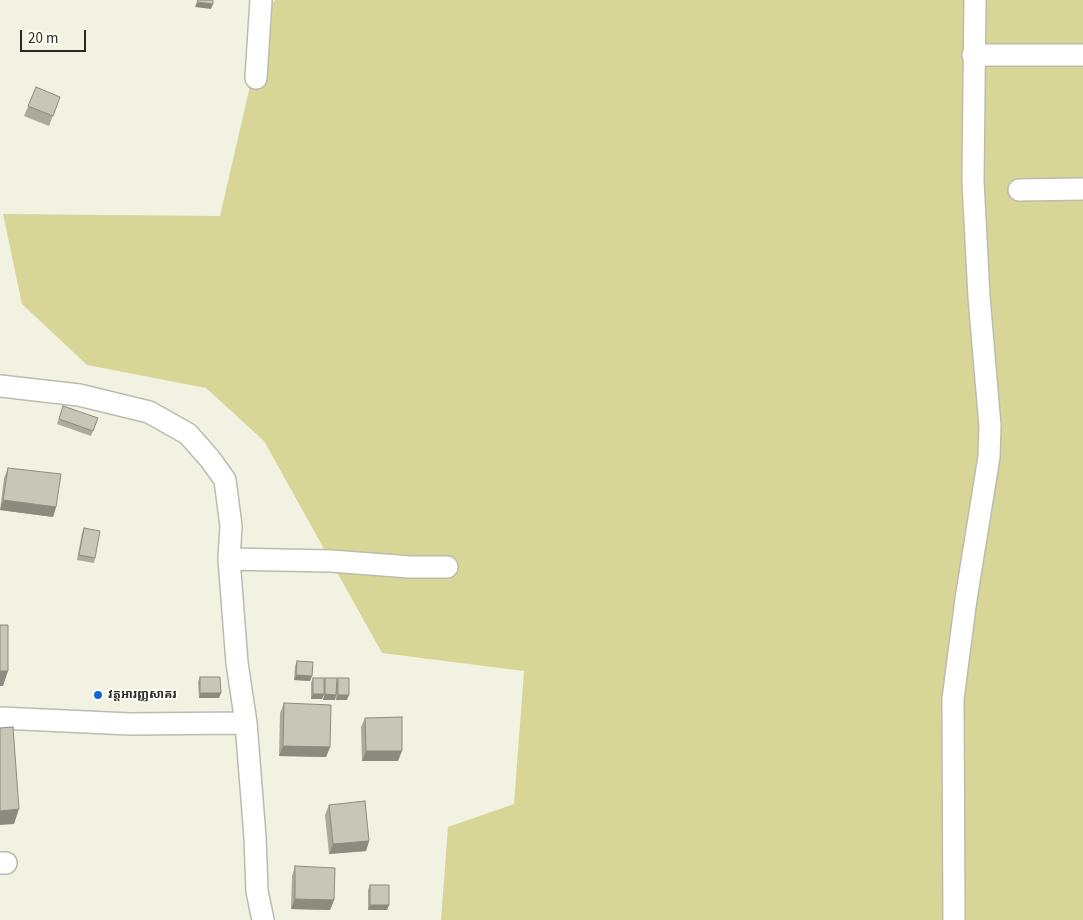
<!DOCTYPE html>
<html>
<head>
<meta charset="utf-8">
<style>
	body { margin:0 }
	#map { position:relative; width:1083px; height:920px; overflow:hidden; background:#f2f2e2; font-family:"Source Sans 3",sans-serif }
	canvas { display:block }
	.scale { position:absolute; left:20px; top:30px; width:66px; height:22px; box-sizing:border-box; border:2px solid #292923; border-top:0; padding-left:6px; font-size:15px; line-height:18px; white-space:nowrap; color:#292923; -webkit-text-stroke:4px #fffff5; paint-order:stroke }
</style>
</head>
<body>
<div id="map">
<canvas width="1083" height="920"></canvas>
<div class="scale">20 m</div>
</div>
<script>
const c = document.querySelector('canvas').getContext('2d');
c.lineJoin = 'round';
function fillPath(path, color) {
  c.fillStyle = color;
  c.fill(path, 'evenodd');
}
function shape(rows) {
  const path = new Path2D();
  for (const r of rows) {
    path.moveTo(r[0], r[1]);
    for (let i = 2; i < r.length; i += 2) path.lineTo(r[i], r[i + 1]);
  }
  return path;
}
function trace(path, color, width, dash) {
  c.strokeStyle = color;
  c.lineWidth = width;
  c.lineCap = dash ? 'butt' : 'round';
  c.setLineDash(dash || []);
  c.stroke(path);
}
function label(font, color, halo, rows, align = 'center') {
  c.font = font + ' "Source Sans 3","Noto Sans Khmer",sans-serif';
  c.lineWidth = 4;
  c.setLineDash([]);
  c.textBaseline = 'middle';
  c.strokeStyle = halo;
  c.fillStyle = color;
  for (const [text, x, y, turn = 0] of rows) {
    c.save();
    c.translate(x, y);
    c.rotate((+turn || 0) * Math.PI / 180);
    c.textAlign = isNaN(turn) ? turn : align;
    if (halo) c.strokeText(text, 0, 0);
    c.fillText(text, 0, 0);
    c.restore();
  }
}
fillPath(shape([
	[275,0,1083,0,1083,920,441,920,448,827,514,804,524,671,382,653,264,441,206,388,87,365,22,304,3,214,220,216,268,8]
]), '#d7d696');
const minor = shape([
	[973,55,1083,55],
	[256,78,261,0],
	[1019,190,1083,189],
	[0,386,79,395,149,412,188,434,210,459,225,480,231,526,229,559,237,663,246,723,255,837,257,891,263,920],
	[229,559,331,561,410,567,447,567],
	[0,718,130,724,246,723],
	[0,863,6,863],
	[954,920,953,699,966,599,989,457,990,426,979,297,973,181,975,0]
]);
trace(minor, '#bcbcad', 24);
trace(minor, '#fff', 21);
fillPath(shape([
	[36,87,60,97,49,126,24,116],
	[63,406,98,418,91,436,57,424],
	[8,468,56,507,53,517,0,510,4,478],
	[84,528,95,558,94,563,77,560,82,533],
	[297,661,310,681,294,680,295,666],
	[200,677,221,693,219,698,199,698,198,682],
	[313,678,324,683,325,678,337,682,338,678,347,700,336,700,336,695,335,700,323,700,324,695,322,699,311,699,311,683],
	[284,703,330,747,326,757,279,756,280,713],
	[365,718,398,761,362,761,361,727],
	[329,805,369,841,366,851,329,854,325,815],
	[295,866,334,900,330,910,291,909,292,876],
	[370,885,389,905,387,910,368,910,368,890]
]), '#aaab9d');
fillPath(shape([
	[197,2,213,4,211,9,195,7],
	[3,500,56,507,53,517,0,510],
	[0,671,8,671,3,686,0,686],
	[296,675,312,676,310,681,294,680],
	[200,693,221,693,219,698,199,698],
	[313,694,324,694,322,699,311,699],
	[325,694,336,695,335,700,323,700],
	[338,695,349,695,347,700,336,700],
	[283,746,330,747,326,757,279,756],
	[366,751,402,751,398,761,362,761],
	[19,809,14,824,0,825,0,811],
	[369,841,366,851,329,854,333,844],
	[295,899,334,900,330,910,291,909],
	[370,905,389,905,387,910,368,910]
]), '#8b8b80');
const building = shape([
	[198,0,213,0,213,4,197,2,198,0],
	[36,87,60,97,53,116,28,106,36,87],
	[63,406,98,418,93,431,59,419,63,406],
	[8,468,61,474,56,507,3,500,8,468],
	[84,528,100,531,95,558,79,555,84,528],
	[0,625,8,625,8,671,0,671,0,625],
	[297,661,313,662,312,676,296,675,297,661],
	[200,677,220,677,221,693,200,693,200,677],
	[313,678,324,678,324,694,313,694,313,678],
	[325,678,337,678,336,695,325,694,325,678],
	[338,678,349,678,349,695,338,695,338,678],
	[284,703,331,705,330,747,283,746,284,703],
	[402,717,402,751,366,751,365,718,402,717],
	[13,727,19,809,0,811,0,728,13,727],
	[365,801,369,841,333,844,329,805,365,801],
	[295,866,335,868,334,900,295,899,295,866],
	[370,885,389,885,389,905,370,905,370,885]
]);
fillPath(building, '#c6c7b7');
trace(building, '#8b8b80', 1);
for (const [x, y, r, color] of [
	[98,695,5,"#1467d1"]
]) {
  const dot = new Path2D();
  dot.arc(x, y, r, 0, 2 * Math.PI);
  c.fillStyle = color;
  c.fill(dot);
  trace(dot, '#fffff5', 2);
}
label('bold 12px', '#292923', '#fffff5', [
	["វត្តអារញ្ញសាគរ",108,695]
], 'left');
</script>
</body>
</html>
